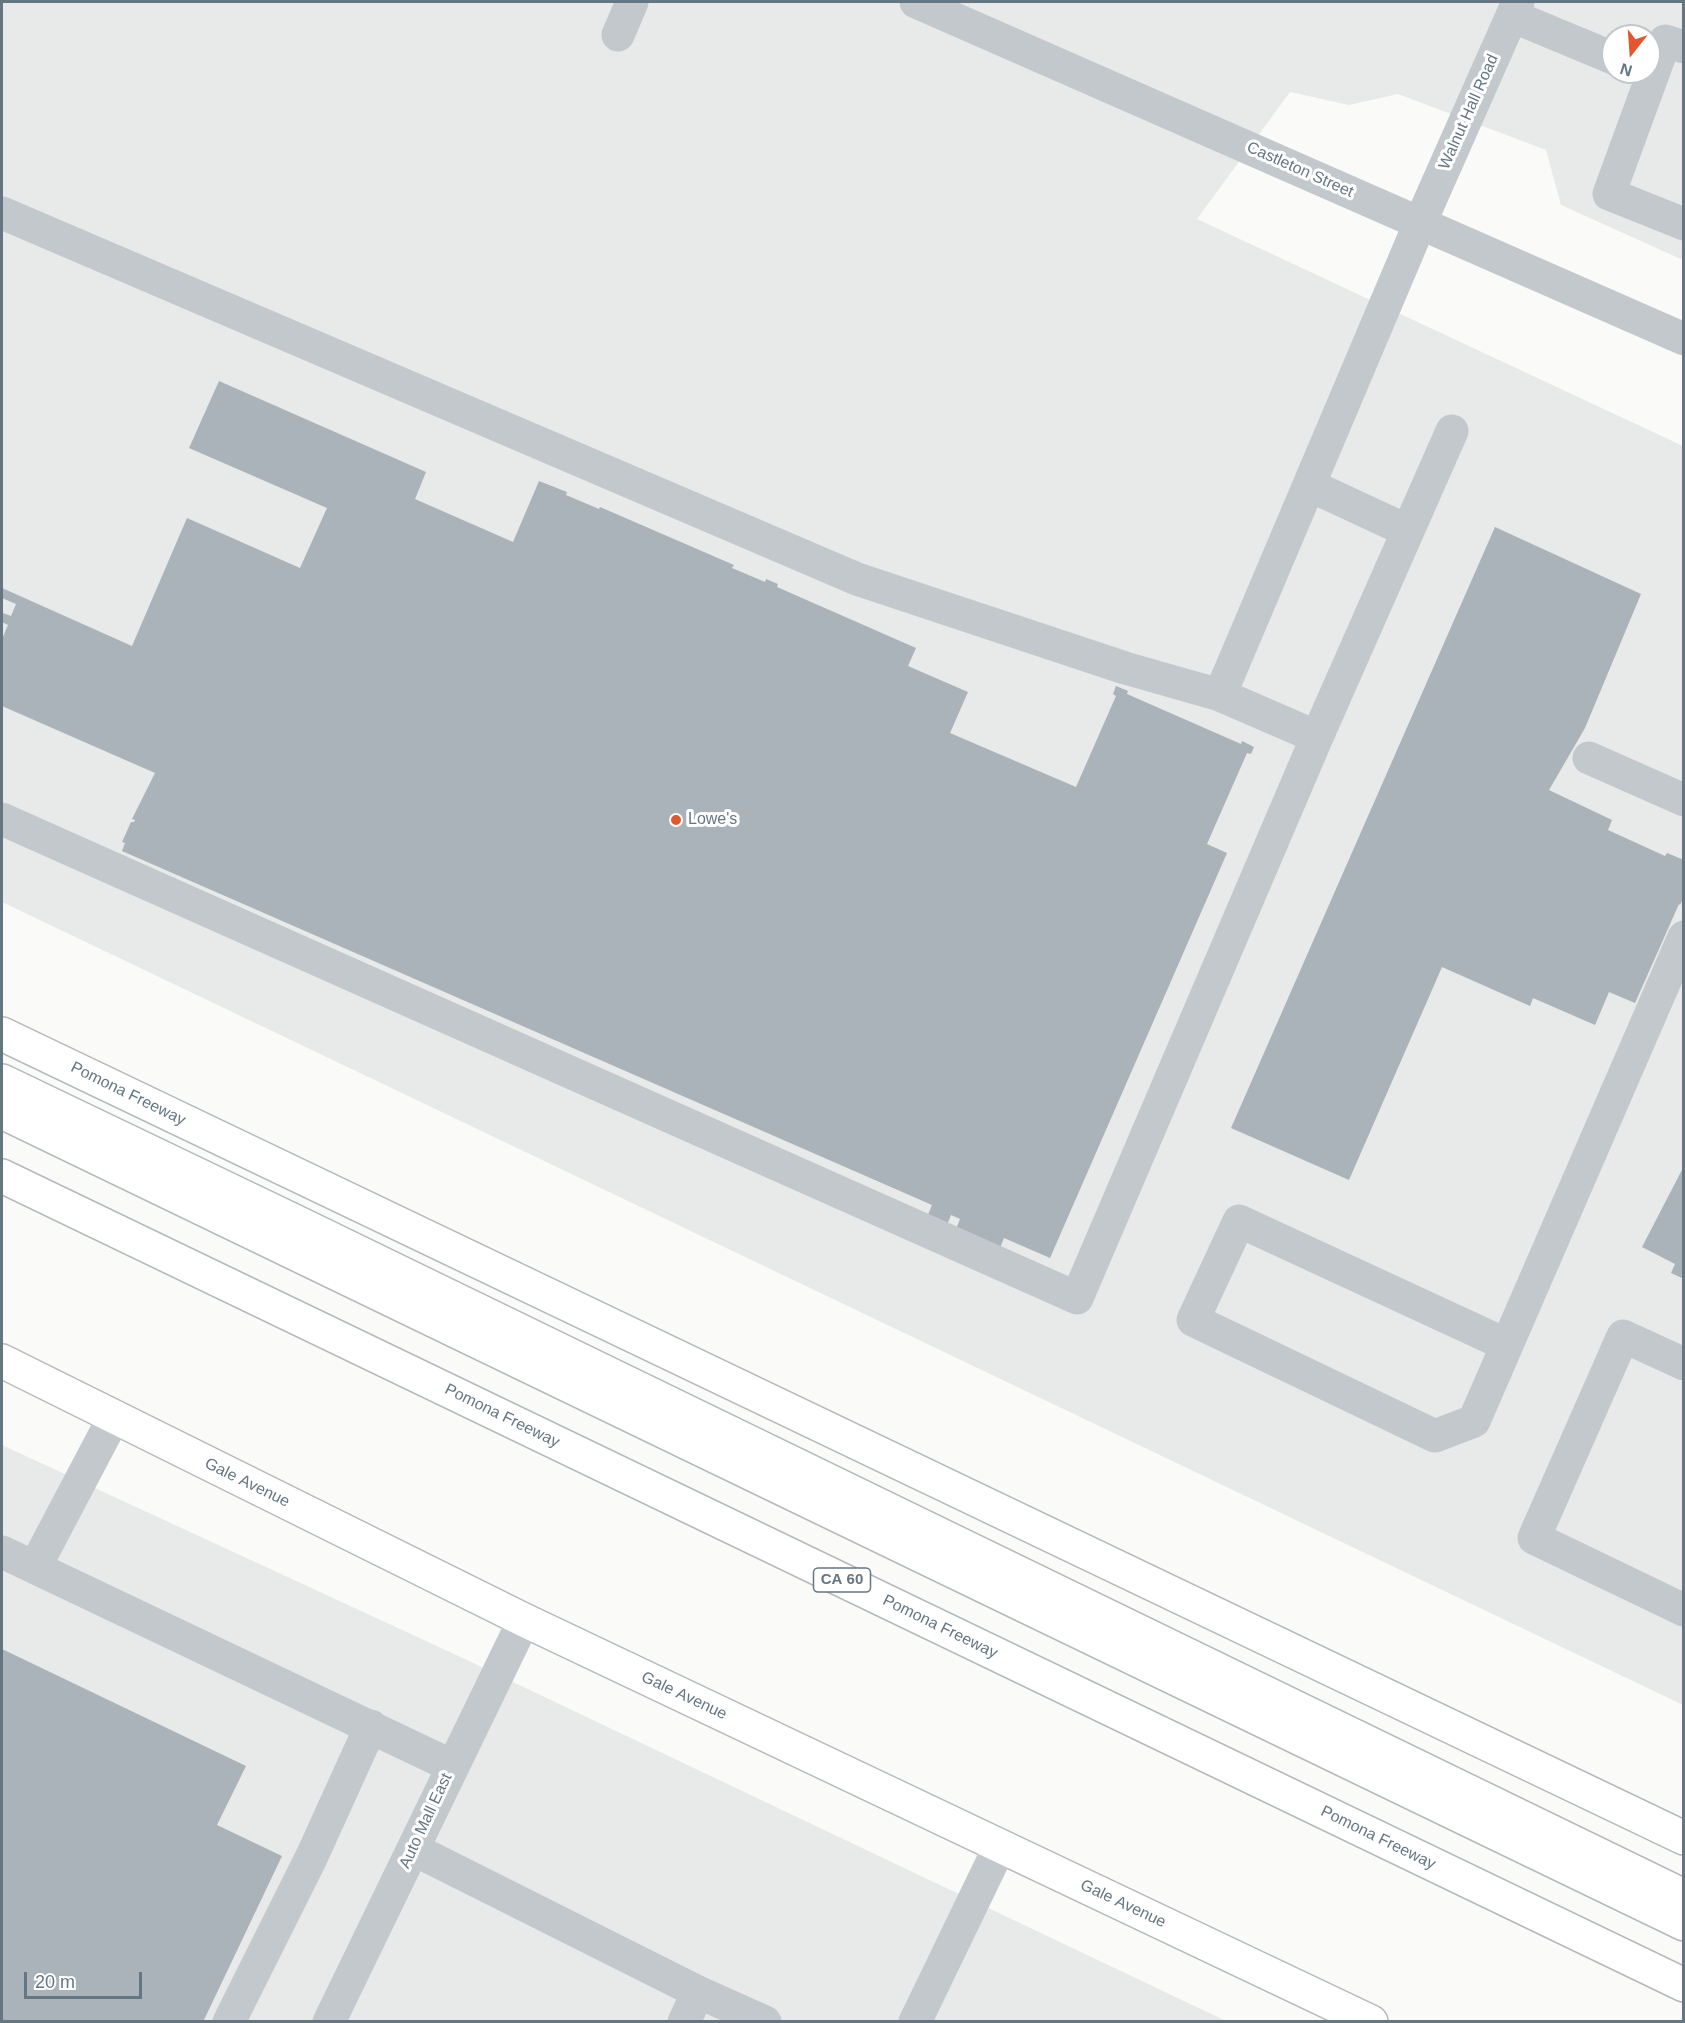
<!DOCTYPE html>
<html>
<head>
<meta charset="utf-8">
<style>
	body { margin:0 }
	#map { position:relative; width:1685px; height:2023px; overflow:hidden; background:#fafaf8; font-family:Arial,sans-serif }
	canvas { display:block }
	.frame { position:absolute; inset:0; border:3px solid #657683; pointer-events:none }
	.north { position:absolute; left:1601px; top:24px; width:60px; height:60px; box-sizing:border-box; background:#fff; border:2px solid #c1c8cd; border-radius:50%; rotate:197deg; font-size:16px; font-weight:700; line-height:24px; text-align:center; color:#657683 }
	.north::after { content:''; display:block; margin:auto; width:21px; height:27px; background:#e4572e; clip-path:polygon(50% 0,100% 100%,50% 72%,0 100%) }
	.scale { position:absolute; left:24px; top:1972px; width:118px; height:27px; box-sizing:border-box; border:3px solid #657683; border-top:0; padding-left:8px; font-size:18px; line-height:21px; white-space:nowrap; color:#657683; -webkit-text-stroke:4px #fff; paint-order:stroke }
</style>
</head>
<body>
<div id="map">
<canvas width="1685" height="2023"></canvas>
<div class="frame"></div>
<div class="north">N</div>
<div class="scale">20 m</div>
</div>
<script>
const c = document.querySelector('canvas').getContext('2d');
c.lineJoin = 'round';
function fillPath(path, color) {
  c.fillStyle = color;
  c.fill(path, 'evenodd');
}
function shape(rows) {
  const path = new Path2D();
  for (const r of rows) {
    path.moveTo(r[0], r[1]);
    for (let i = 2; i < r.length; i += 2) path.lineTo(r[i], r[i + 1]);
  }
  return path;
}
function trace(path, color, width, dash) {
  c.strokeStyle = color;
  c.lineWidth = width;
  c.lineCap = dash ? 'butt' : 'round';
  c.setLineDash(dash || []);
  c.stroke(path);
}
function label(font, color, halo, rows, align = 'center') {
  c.font = font + ' Arial,sans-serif';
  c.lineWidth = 6;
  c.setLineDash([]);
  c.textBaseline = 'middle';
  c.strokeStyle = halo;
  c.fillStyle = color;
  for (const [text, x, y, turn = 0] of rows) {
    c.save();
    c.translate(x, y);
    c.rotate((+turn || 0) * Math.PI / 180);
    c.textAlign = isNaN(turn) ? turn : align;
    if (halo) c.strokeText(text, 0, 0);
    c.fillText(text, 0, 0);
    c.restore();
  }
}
fillPath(shape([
	[2,2,1683,2,1683,260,1561,205,1546,150,1398,94,1349,105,1290,92,1197,219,1683,446,1683,1705,2,902],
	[1613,36,1649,36,1649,72,1613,72],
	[2,1445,452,1653,1226,2021,2,2022]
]), '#e8e9e9');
fillPath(shape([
	[219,381,426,472,415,499,513,542,539,481,567,492,566,495,599,509,600,507,734,565,732,568,765,582,766,579,778,584,777,587,916,648,908,666,968,692,950,733,1076,787,1116,696,1113,694,1116,686,1128,691,1127,694,1241,744,1242,741,1254,747,1251,754,1247,753,1207,844,1227,853,1050,1258,1004,1238,996,1258,952,1239,960,1219,951,1215,945,1230,925,1222,932,1205,122,851,125,843,122,842,131,822,134,822,135,820,132,819,155,773,2,706,2,639,8,625,2,622,2,617,3,613,11,616,16,604,2,598,2,588,132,646,187,518,300,568,327,508,189,448],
	[1495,527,1641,594,1585,728,1549,790,1612,820,1608,830,1665,856,1667,853,1684,860,1684,897,1680,905,1679,904,1635,1003,1609,992,1595,1025,1533,998,1530,1006,1442,967,1349,1180,1231,1128],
	[1684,1166,1684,1279,1671,1273,1675,1264,1642,1247],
	[2,1649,246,1766,217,1825,282,1856,203,2022,2,2022]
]), '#aab3b9');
const major = shape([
	[2,1361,524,1620,1371,2022]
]);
const highway = shape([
	[2,1034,1684,1838],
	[2,1081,294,1221,1684,1896],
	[2,1112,1684,1924],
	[2,1176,1684,1985]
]);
trace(major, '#b5babe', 36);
trace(highway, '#b4b9bd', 36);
trace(shape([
	[916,2,1684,339],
	[1512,16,1613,58],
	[618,35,632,2],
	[1684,47,1665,41,1609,194,1684,224],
	[2,213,857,579,1125,668,1220,695],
	[1309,485,1408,531],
	[1317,737,1452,431],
	[1589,758,1684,800],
	[2,819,1077,1298,1317,737,1220,695,1420,223,1518,2],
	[1507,1345,1239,1221,1193,1320,1435,1436,1474,1421,1684,937],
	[1684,1364,1623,1336,1534,1538,1684,1610],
	[2,1552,452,1766],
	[35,1567,114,1417],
	[413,1849,698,1992],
	[229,2022,312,1856,371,1726],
	[329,2022,524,1620],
	[684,2022,698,1992,765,2022],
	[915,2022,1000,1846]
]), '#c3c8cc', 33);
trace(major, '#fff', 33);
trace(highway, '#fff', 33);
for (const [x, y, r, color] of [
	[676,820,6,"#e4572e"]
]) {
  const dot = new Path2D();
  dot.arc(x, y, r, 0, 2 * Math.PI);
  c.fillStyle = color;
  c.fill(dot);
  trace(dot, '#fff', 2);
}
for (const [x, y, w] of [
	[842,1580,57]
]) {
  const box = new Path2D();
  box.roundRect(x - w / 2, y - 12, w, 24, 4.5);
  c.fillStyle = '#fff';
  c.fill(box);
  trace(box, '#657683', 1.5);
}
label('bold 15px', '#657683', null, [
	["CA 60",842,1580]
]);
label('16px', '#657683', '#fff', [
	["Walnut Hall Road",1469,112,-66],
	["Castleton Street",1300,170,24],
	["Pomona Freeway",128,1094,26],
	["Pomona Freeway",502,1416,26],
	["Gale Avenue",247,1483,26],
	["Pomona Freeway",940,1627,26],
	["Gale Avenue",684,1696,25],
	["Auto Mall East",426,1821,-65],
	["Pomona Freeway",1378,1838,26],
	["Gale Avenue",1123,1904,25]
]);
label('16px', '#657683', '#fff', [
	["Lowe's",688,820]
], 'left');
</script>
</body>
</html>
